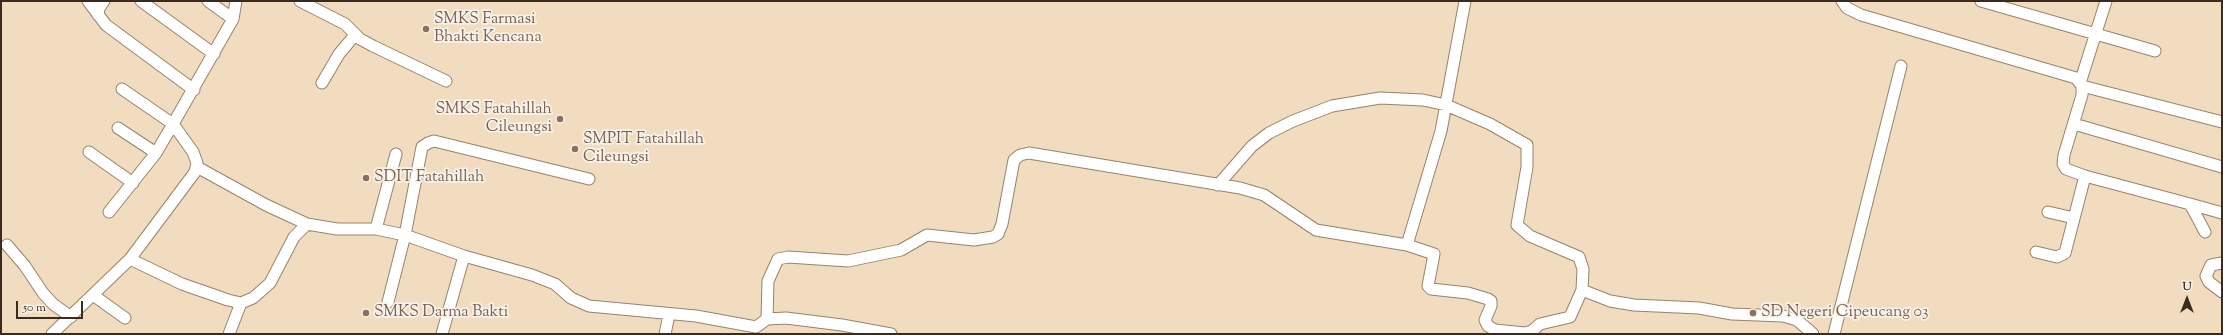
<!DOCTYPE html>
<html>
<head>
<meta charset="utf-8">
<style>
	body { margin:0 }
	#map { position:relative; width:2223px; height:335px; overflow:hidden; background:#f2dcbf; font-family:"Sorts Mill Goudy",serif }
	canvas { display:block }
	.frame { position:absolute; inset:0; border:2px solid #3b2a1e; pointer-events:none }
	.north { position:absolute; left:2167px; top:279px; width:40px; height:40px; -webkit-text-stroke:3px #f7f3e8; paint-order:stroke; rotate:0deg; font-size:11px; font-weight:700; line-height:16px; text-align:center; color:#3b2a1e }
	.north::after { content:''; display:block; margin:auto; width:14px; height:18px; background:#3b2a1e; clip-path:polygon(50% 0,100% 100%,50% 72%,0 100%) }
	.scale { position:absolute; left:16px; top:301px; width:67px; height:18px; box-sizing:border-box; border:2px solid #3b2a1e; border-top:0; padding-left:5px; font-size:12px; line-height:14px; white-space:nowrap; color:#3b2a1e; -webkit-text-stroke:3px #f7f3e8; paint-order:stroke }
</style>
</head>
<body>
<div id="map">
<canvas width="2223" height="335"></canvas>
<div class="frame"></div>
<div class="north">U</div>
<div class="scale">50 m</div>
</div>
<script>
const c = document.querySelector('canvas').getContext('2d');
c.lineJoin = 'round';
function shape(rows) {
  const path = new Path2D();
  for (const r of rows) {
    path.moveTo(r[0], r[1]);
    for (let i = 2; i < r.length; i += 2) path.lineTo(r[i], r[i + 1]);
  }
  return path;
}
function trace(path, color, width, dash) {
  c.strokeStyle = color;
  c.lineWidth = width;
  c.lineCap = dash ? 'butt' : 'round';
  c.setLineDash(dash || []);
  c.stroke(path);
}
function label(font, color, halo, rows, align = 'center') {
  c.font = font + ' "Sorts Mill Goudy",serif';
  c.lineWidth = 3.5;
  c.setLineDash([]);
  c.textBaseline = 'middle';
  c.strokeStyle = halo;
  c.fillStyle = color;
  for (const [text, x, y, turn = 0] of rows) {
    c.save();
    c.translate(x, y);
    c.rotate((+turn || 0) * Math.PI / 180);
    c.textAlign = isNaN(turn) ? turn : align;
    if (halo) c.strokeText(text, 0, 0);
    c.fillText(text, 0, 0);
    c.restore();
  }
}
const minor = shape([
	[88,1,106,25,194,90],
	[141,1,214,54],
	[208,1,233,19],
	[300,1,345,24,360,39,373,46,446,81],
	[1842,1,1847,8,1861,15,2076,78,2082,86,2082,95,2064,155,2063,164,2066,169,2085,176,2190,204,2205,232],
	[1981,1,2155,51],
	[98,15,99,8,104,1],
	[322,83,339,54,355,35],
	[2080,83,2106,1],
	[2082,86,2222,122],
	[2074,124,2222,167],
	[118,128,156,153],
	[89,152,133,183],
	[197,167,266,205,307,224],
	[1218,185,1252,146,1269,133,1293,121,1332,106,1380,98,1423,100,1446,105,1490,124,1527,145,1527,167,1517,225,1530,236,1579,257,1583,269,1582,290,1610,301,1634,305,1699,308,1732,314,1783,316,1797,320,1813,334],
	[2190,204,2222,213],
	[109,212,156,153,173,124,122,89],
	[2048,212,2074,218],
	[376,229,396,154],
	[7,245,25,266,43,293,53,304,71,317],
	[1407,245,1441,131,1465,1],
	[2036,252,2057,257,2065,253,2085,176],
	[130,259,182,284,228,300,241,303,253,298,270,283,294,237,307,224,337,229,376,229,405,235,464,256,532,275,555,284,571,298,589,306,696,316,756,327,767,319,786,318,842,325,891,334],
	[2222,263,2211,265,2206,276,2209,282,2222,292],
	[93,295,125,318],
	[388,302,405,235,422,147,428,143,434,141,589,179],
	[767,319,768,281,778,259,788,257,848,261,901,250,927,235,974,240,993,237,998,234,1002,224,1014,160,1020,155,1029,153,1240,188,1264,195,1316,230,1407,245,1434,254,1428,286,1431,289,1468,293,1488,299,1491,301,1491,306,1485,320,1488,326,1495,330,1525,333,1532,331,1540,324,1570,317,1582,290],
	[52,334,130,259,195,172,197,163,193,152,173,124,233,19,236,1],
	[229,334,241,303],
	[442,334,464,256],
	[665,334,669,315],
	[1834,334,1901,66]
]);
trace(minor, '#96836e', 13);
trace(minor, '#fff', 11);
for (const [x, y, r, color] of [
	[426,29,4,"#8d6e63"],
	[560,119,4,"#8d6e63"],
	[575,149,4,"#8d6e63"],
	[366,178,4,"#8d6e63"],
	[366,313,4,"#8d6e63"],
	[1753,313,4,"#8d6e63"]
]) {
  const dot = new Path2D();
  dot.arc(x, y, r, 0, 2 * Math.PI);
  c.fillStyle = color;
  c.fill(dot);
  trace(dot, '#f7f3e8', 1.5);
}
label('16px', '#785e54', '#f7f3e8', [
	["SMKS Farmasi",434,20],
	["Bhakti Kencana",434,38],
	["SMKS Fatahillah",552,110,"right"],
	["Cileungsi",552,128,"right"],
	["SMPIT Fatahillah",583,140],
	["Cileungsi",583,158],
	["SDIT Fatahillah",374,178],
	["SMKS Darma Bakti",374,313],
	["SD Negeri Cipeucang 03",1761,313]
], 'left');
</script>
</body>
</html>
